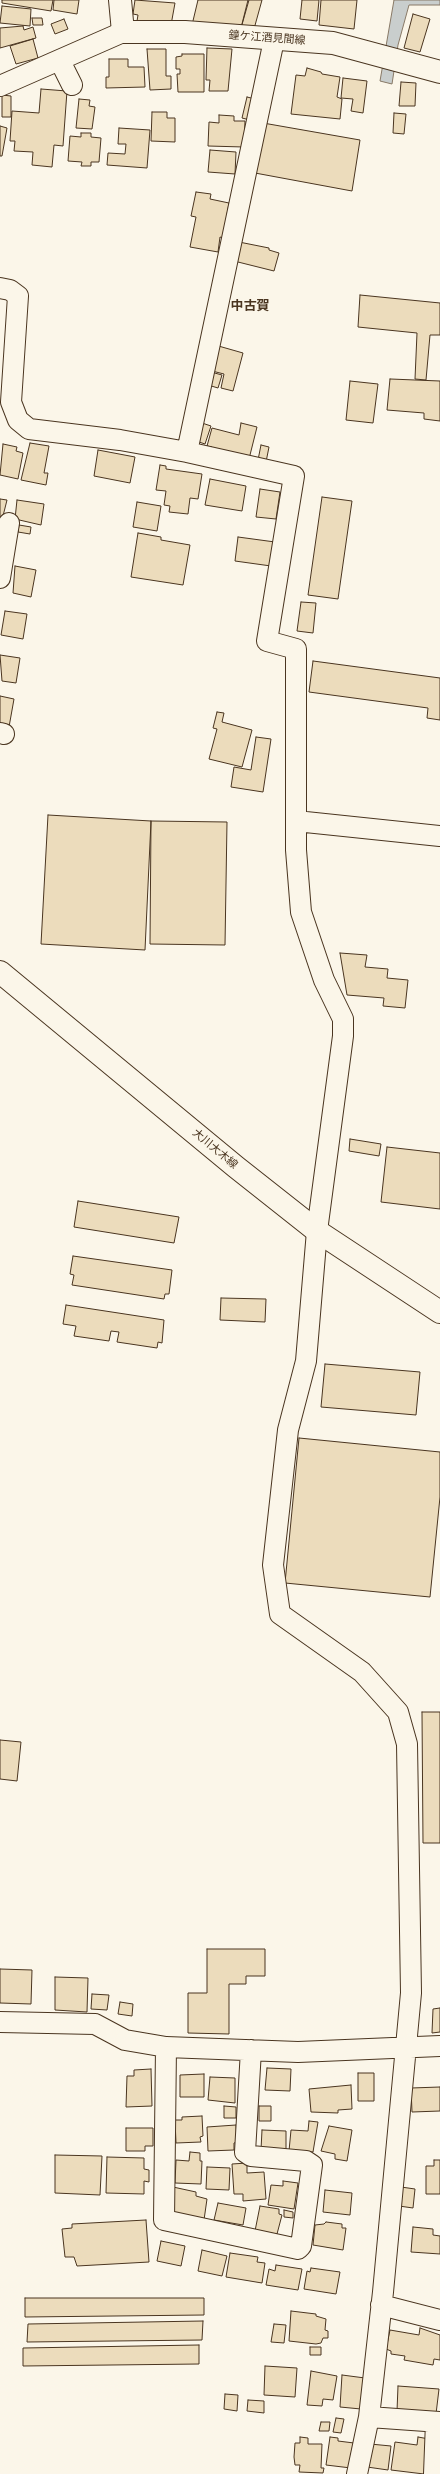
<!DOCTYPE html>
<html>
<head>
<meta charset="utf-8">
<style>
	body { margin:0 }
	canvas { display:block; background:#fbf6e9 }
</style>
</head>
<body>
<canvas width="440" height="2474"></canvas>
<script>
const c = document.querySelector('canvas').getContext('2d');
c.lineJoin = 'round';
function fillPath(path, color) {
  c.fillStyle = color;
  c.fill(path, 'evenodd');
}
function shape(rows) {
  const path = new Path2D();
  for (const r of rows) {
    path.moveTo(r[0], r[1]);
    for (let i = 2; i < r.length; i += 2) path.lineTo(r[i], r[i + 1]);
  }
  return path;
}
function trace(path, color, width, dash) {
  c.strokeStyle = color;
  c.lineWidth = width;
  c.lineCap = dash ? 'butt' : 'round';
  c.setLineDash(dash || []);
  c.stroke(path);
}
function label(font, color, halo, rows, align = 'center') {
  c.font = font + ' Literata,"Noto Sans JP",serif';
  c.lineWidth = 3;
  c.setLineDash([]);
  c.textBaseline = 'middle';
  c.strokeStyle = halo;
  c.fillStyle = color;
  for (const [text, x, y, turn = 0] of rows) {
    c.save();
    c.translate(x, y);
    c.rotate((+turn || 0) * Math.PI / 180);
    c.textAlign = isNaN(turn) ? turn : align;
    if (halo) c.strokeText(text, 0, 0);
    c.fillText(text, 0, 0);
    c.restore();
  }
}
const water = shape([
	[394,0,440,0,440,5,409,5,398,45,392,84,380,81,394,0]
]);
fillPath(water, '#c9cecd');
trace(water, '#887966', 1);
const building = shape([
	[2,0,53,0,51,11,2,3,2,0],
	[54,0,79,0,77,14,53,10,54,0],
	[135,0,175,3,171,25,137,21,138,15,133,14,135,0],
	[198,0,248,0,241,28,192,25,198,0],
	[249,0,262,0,254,29,241,28,249,0],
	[302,0,319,0,317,21,300,19,302,0],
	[321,0,357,0,354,29,319,25,321,0],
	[2,6,31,9,30,26,0,23,2,6],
	[413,14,430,19,420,52,404,48,413,14],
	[32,18,42,18,43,25,33,25,32,18],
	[64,19,68,29,55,34,51,24,64,19],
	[23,26,24,30,33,27,36,38,0,48,0,28,23,26],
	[33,39,38,58,16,64,10,46,33,39],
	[207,48,232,49,228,91,209,91,210,80,206,80,207,48],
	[147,49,166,49,166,76,171,76,171,89,150,90,147,49],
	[182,54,204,54,204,92,178,92,177,74,180,74,180,69,176,69,176,57,182,56,182,54],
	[109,59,128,59,128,67,144,67,145,87,106,88,106,77,109,77,109,59],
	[307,68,321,72,322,74,340,77,337,97,342,99,340,119,291,114,296,75,305,76,307,68],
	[343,78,367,81,363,113,351,111,353,99,341,98,343,78],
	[401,82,416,83,415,106,399,106,401,82],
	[41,89,67,91,63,146,54,145,52,167,32,165,33,152,14,151,15,141,10,141,12,111,39,113,41,89],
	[2,95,11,96,11,117,2,117,2,95],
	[247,97,255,99,250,120,242,118,247,97],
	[79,99,90,100,89,106,95,107,92,129,76,128,79,99],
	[152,112,167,112,167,118,175,118,175,142,151,141,152,112],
	[394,113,406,114,404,134,393,133,394,113],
	[219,115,234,116,234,121,245,121,244,147,208,146,209,122,219,123,219,115],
	[263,123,360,140,352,191,255,173,263,123],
	[0,126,7,128,2,156,0,156,0,126],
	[119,128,150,130,147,168,107,165,108,153,125,154,126,144,118,144,119,128],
	[81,133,91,133,91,137,101,138,99,162,91,162,91,166,81,166,82,162,68,161,70,136,81,137,81,133],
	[210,150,236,152,235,174,208,172,210,150],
	[196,192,211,194,210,199,229,203,223,238,220,237,218,252,190,247,196,217,191,216,196,192],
	[239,242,269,248,269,250,279,253,274,271,234,261,239,242],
	[360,295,440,303,440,335,430,335,426,380,415,379,417,333,358,327,360,295],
	[215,345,243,353,233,391,221,388,224,374,212,371,215,345],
	[211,372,222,375,218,388,208,385,211,372],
	[390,379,440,381,440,421,424,419,424,413,387,410,390,379],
	[350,381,378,384,373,423,346,420,350,381],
	[202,423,211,426,205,444,196,441,202,423],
	[241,423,257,427,249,459,212,449,212,447,207,446,212,428,239,435,241,423],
	[30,443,49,446,44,473,48,473,46,485,21,480,30,443],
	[3,444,17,447,16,451,23,453,18,479,0,475,3,444],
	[261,445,269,447,266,462,258,460,261,445],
	[98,450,135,457,130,483,94,476,98,450],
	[160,465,166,466,166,469,202,474,198,499,190,498,188,514,169,512,170,506,164,505,166,491,156,490,160,465],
	[210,479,246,486,242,511,205,505,210,479],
	[260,489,280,492,276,519,256,517,260,489],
	[322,497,352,501,338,599,308,595,322,497],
	[0,499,7,500,0,528,0,499],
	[17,500,44,504,41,525,15,519,17,500],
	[137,502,161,506,157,531,133,527,137,502],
	[19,525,31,527,30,534,18,532,19,525],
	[138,533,161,537,161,540,190,545,183,585,131,577,138,533],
	[238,537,275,542,271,566,235,561,238,537],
	[15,566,36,570,31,597,13,593,15,566],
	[301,602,316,603,313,633,297,631,301,602],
	[5,611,27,614,23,639,1,635,5,611],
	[0,655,20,658,16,683,2,681,0,655],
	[313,661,440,678,440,720,427,718,428,708,309,692,313,661],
	[0,696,14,699,9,727,0,726,0,696],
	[217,712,224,713,222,722,252,730,242,767,209,759,217,729,213,728,217,712],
	[256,737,271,739,263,792,231,787,234,767,251,770,256,737],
	[48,815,151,821,145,950,41,944,48,815],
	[151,821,227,822,225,945,150,944,151,821],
	[340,953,367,955,365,967,388,969,387,978,408,980,405,1008,383,1006,384,998,347,995,340,953],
	[350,1139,381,1144,379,1156,349,1151,350,1139],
	[387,1147,440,1153,440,1209,381,1202,387,1147],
	[78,1201,179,1217,174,1243,74,1227,78,1201],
	[73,1256,172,1270,169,1294,165,1294,164,1299,72,1285,74,1275,70,1274,73,1256],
	[221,1298,266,1299,265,1322,220,1320,221,1298],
	[66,1305,164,1320,162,1343,158,1342,157,1348,117,1342,119,1332,111,1331,109,1341,74,1336,76,1326,63,1324,66,1305],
	[325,1364,420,1372,416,1415,321,1407,325,1364],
	[299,1438,440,1452,440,1497,430,1597,285,1583,299,1438],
	[422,1712,440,1712,440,1843,423,1843,422,1712],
	[0,1740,21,1742,17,1781,0,1779,0,1740],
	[207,1949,265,1949,265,1976,246,1976,246,1984,229,1984,229,2034,188,2033,188,1993,207,1993,207,1949],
	[0,1969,32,1970,31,2004,0,2003,0,1969],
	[55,1977,88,1978,87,2012,55,2010,55,1977],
	[92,1994,109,1995,107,2010,91,2009,92,1994],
	[120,2002,133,2004,132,2016,118,2014,120,2002],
	[440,2008,440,2032,432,2033,433,2009,440,2008],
	[267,2068,291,2069,290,2091,265,2090,267,2068],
	[151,2069,152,2106,126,2107,127,2076,134,2076,134,2070,151,2069],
	[358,2073,374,2073,374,2101,358,2101,358,2073],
	[204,2074,204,2097,180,2097,180,2075,204,2074],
	[210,2077,235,2078,235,2103,208,2100,210,2077],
	[351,2085,352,2109,338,2110,338,2113,311,2112,309,2089,351,2085],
	[440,2087,440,2111,412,2112,411,2088,440,2087],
	[224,2106,236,2107,236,2118,224,2118,224,2106],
	[259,2106,271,2106,271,2121,259,2121,259,2106],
	[202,2116,203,2136,200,2137,201,2142,176,2143,175,2120,182,2120,182,2117,202,2116],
	[309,2121,318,2122,313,2152,289,2151,291,2130,308,2131,309,2121],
	[236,2125,237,2142,234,2143,234,2150,208,2151,207,2127,236,2125],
	[329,2126,352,2130,347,2161,335,2159,335,2154,321,2151,329,2126],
	[126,2128,153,2128,153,2146,145,2146,145,2151,126,2151,126,2128],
	[262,2130,286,2131,286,2151,261,2150,262,2130],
	[190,2152,200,2153,200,2161,202,2161,201,2184,175,2183,176,2160,189,2161,190,2152],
	[55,2155,102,2156,100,2195,55,2193,55,2155],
	[107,2157,144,2158,144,2169,149,2170,149,2182,144,2181,144,2194,106,2193,107,2157],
	[434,2160,440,2160,440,2194,426,2194,426,2166,434,2166,434,2160],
	[247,2163,247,2173,264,2172,266,2199,243,2201,243,2194,234,2194,232,2164,247,2163],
	[207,2167,230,2168,229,2190,206,2189,207,2167],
	[283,2181,298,2183,294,2209,268,2205,271,2185,283,2186,283,2181],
	[173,2187,196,2192,196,2196,207,2199,204,2220,172,2212,173,2187],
	[401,2187,415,2189,413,2208,399,2206,401,2187],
	[325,2190,352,2193,350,2215,323,2212,325,2190],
	[218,2203,246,2208,243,2225,214,2220,218,2203],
	[260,2206,279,2209,279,2214,282,2215,277,2234,255,2231,260,2206],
	[284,2210,293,2212,293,2218,284,2217,284,2210],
	[146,2220,149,2262,77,2266,74,2257,65,2257,62,2229,72,2228,72,2224,146,2220],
	[326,2222,342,2224,342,2228,346,2228,343,2250,313,2245,315,2225,324,2224,326,2222],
	[413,2227,433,2229,433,2235,440,2236,440,2254,411,2252,413,2227],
	[161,2241,185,2246,181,2266,157,2261,161,2241],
	[202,2250,227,2256,222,2276,198,2271,202,2250],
	[230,2253,258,2257,257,2262,265,2263,262,2283,226,2277,230,2253],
	[276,2265,302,2269,298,2290,266,2285,269,2269,275,2271,276,2265],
	[311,2268,340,2272,336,2294,304,2289,307,2271,310,2272,311,2268],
	[25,2298,204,2298,204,2315,25,2317,25,2298],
	[291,2311,316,2314,316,2316,326,2319,325,2330,328,2331,328,2338,323,2338,321,2343,316,2344,289,2341,291,2311],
	[203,2321,202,2340,27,2342,28,2324,203,2321],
	[274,2324,286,2325,284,2343,271,2342,274,2324],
	[420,2328,440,2335,440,2360,434,2359,433,2365,404,2360,405,2356,391,2354,391,2351,386,2349,390,2330,419,2335,420,2328],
	[199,2345,199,2364,23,2366,23,2348,199,2345],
	[310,2347,321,2347,321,2355,310,2355,310,2347],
	[265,2366,297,2368,295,2397,264,2395,265,2366],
	[311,2371,337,2376,333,2400,323,2399,322,2406,307,2405,311,2371],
	[342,2375,365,2378,361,2409,340,2407,342,2375],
	[398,2386,439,2389,436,2414,397,2411,398,2386],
	[225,2394,238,2395,237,2411,224,2409,225,2394],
	[248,2400,264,2401,264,2413,247,2411,248,2400],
	[336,2418,344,2419,341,2433,333,2432,336,2418],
	[321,2422,330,2422,329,2431,319,2431,321,2422],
	[300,2437,308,2438,308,2444,322,2444,321,2468,324,2468,323,2473,299,2472,300,2465,295,2465,294,2457,295,2443,300,2443,300,2437],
	[330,2437,338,2438,338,2441,354,2443,351,2468,326,2465,330,2437],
	[418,2437,429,2439,424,2474,391,2470,395,2442,417,2445,418,2437],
	[370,2444,391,2446,388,2470,367,2467,370,2444]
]);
fillPath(building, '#ecdcbc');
trace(building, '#4a3520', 1);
const minor = shape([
	[60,61,72,85],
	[0,86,123,32],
	[0,288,10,290,18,296,11,402,18,420,29,429,120,440,187,452,294,476,267,641,296,649,296,850,301,912,324,980,343,1019,343,1036,317,1231,306,1361,288,1430,273,1565,280,1614,362,1672,398,1712,407,1744,411,1993,383,2292,369,2417,357,2474],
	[187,452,274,40],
	[0,578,9,523],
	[0,733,4,734],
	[296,821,440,836],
	[0,2022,95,2024,125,2040,166,2047,298,2052,440,2046],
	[166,2047,164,2220,298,2249,301,2246,312,2165,306,2161,251,2156,245,2152,251,2050],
	[381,2305,440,2320],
	[369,2417,440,2422],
	[434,2474,436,2422]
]);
const major = shape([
	[120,0,123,32,185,32,333,43,440,72],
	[0,972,236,1167,317,1231,440,1312]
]);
trace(minor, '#4a3520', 22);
trace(major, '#4a3520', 24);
trace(minor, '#fbf6e9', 20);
trace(major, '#fbf6e9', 22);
label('11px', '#4a3520', '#fbf6e9', [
	["鐘ケ江酒見間線",267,38,4],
	["大川大木線",215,1149,40]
]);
label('bold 13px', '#4a3520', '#fbf6e9', [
	["中古賀",250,306]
]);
</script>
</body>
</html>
